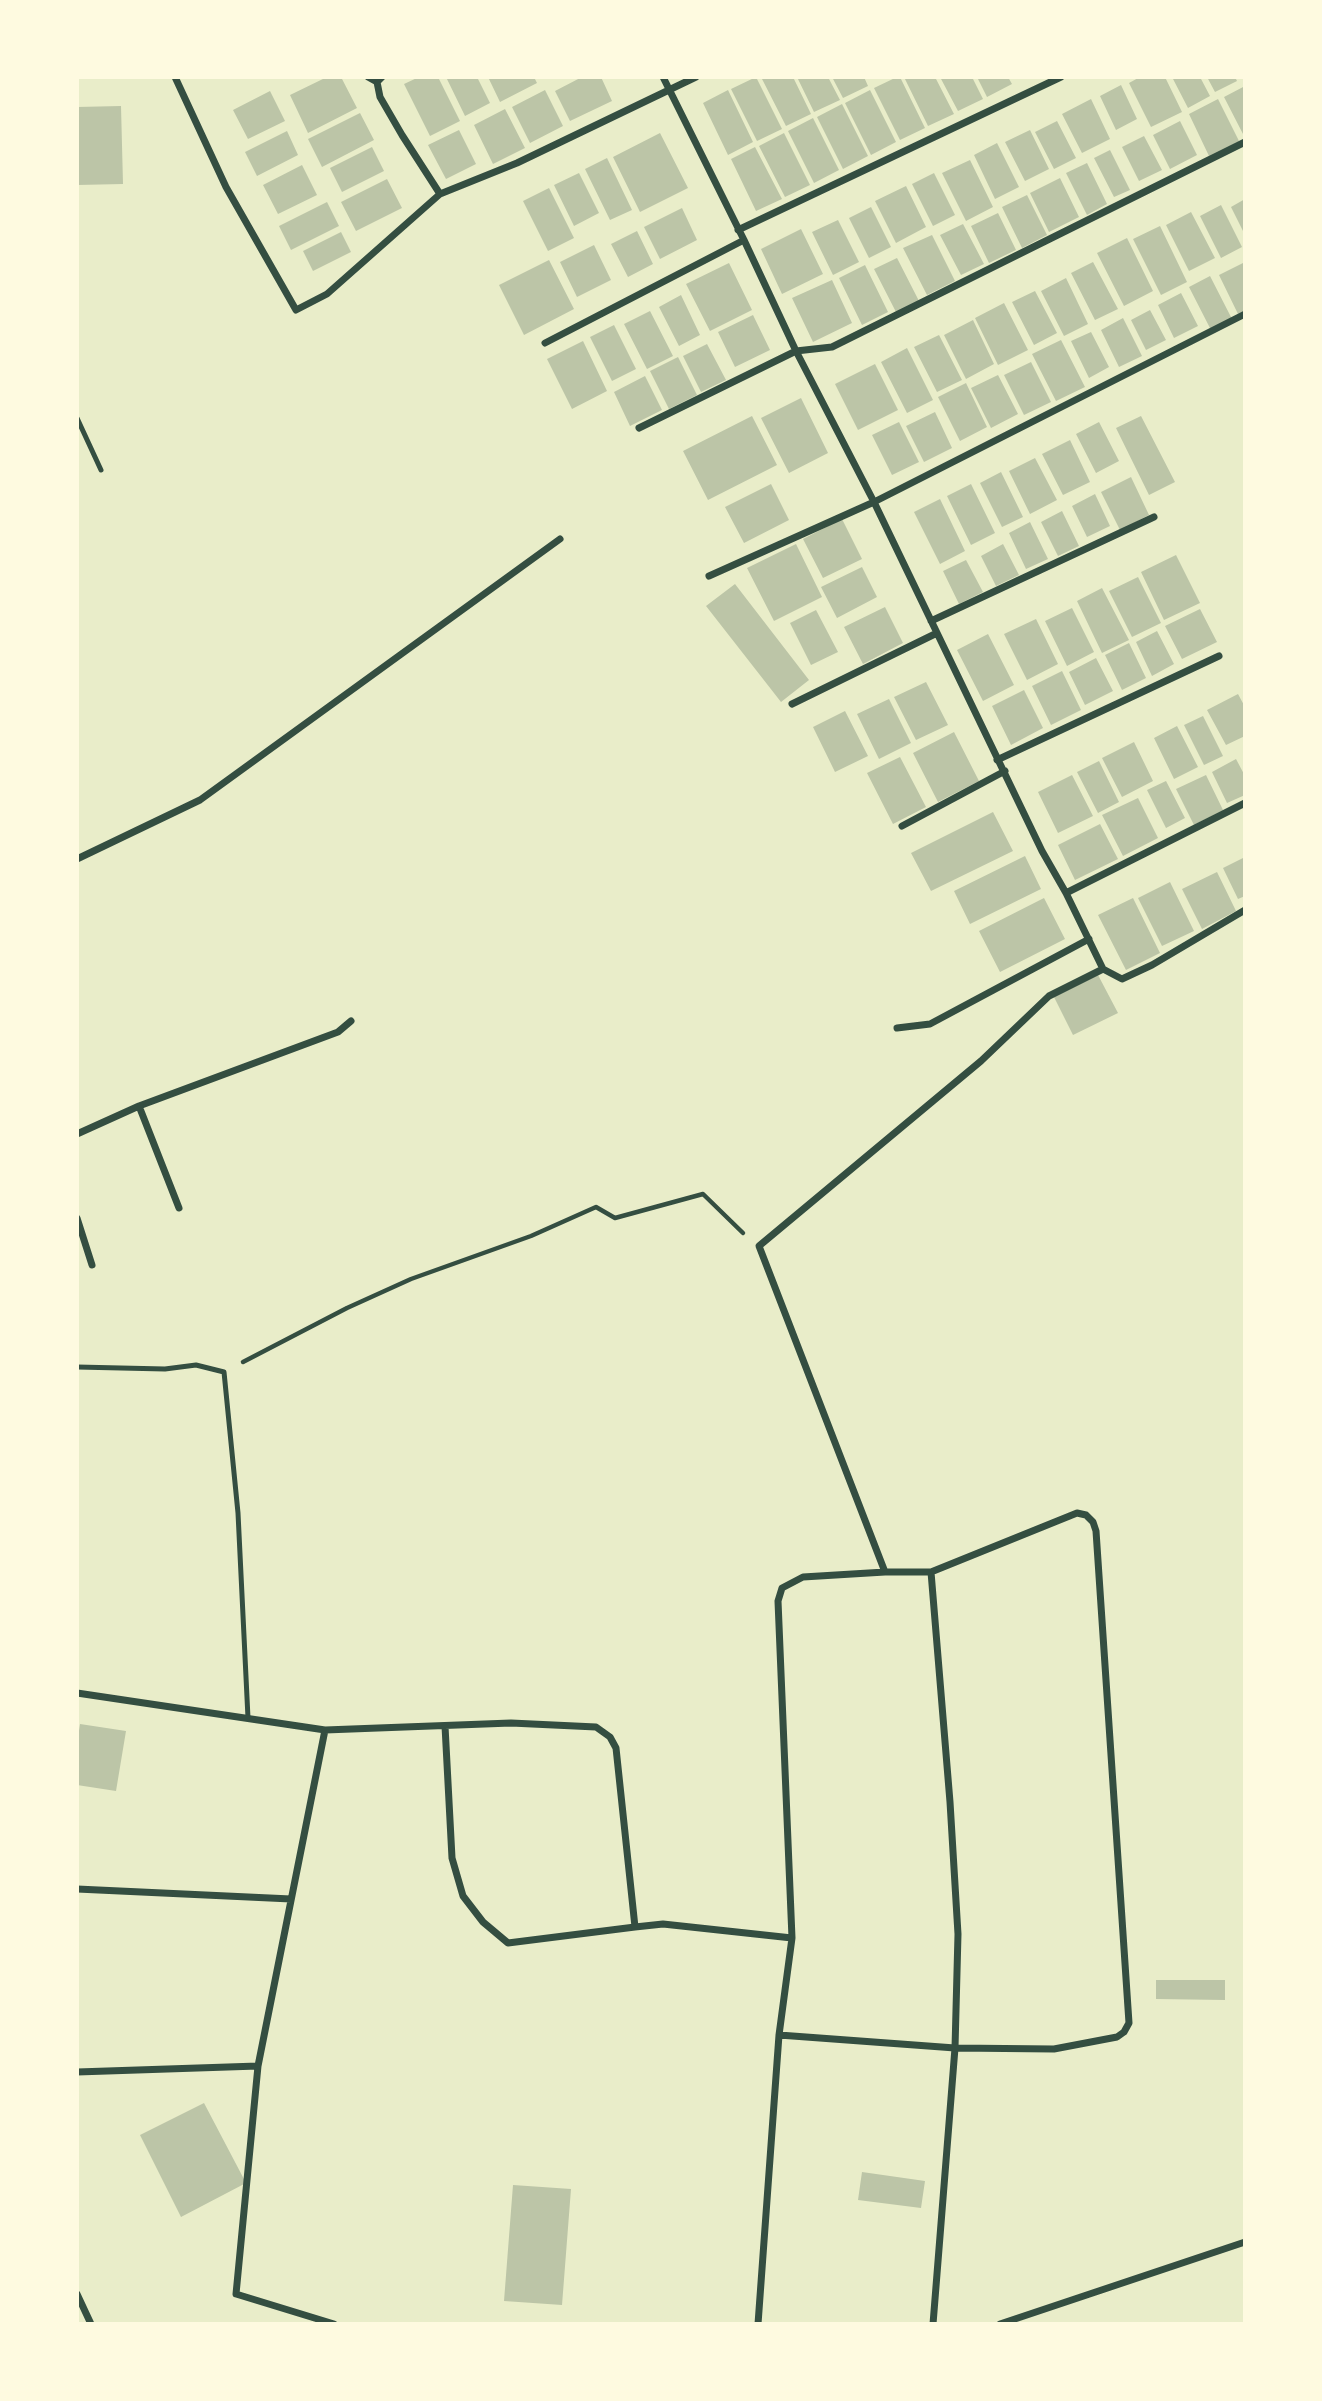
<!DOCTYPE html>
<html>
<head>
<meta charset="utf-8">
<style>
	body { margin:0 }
	#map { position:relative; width:1322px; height:2401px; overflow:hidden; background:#e9edc9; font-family:"Noto Sans",sans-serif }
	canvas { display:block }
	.frame { position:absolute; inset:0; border:79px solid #fefae0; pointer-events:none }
</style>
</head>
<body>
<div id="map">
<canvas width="1322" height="2401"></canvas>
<div class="frame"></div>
</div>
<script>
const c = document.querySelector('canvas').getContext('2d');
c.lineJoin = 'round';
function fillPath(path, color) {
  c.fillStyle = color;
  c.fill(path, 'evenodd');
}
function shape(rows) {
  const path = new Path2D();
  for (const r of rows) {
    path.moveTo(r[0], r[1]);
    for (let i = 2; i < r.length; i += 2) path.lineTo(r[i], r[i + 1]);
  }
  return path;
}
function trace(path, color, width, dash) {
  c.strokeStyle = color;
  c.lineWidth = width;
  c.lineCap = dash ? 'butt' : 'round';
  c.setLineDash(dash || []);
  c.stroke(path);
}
fillPath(shape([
	[327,77,341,77,357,108,308,133,290,95],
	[419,77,438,77,460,121,430,136,404,84],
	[446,77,477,77,490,103,465,116],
	[488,77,534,77,537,83,500,102],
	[582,77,601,77,612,101,570,121,555,91],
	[756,77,782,129,757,141,731,89],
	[761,77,793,77,811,114,786,126],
	[797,77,828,77,840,100,814,112],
	[832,77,864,77,868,86,843,98],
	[897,77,900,77,925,128,900,140,874,88],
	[904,77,935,77,954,114,928,126],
	[940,77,972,77,983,99,958,111],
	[977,77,1008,77,1012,84,987,97],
	[1140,77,1165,77,1182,112,1151,127,1129,83],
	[1172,77,1200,77,1210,96,1188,108],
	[1207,77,1235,77,1237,81,1215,92],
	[1121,85,1137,119,1116,130,1100,96],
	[1245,86,1245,133,1243,134,1224,97],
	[545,90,563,126,530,143,512,107],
	[728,90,753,142,728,155,703,103],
	[870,90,896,142,871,155,845,103],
	[270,91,285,121,248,139,233,110],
	[1091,99,1110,139,1082,153,1062,114],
	[1218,99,1239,141,1209,156,1189,114],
	[842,104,868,156,843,169,817,117],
	[121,106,123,184,77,185,77,107],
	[505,109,525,148,493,164,474,125],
	[360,113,374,140,322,167,308,139],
	[813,118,839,170,814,183,788,131],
	[1057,121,1076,158,1054,169,1035,132],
	[1180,121,1197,155,1170,169,1153,135],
	[459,130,476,164,446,179,428,145],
	[1030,130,1049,169,1025,181,1005,142],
	[287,131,298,155,257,176,245,152],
	[660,133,688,188,640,212,613,157],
	[784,133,810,185,785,197,759,146],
	[1144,136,1162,170,1139,181,1122,147],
	[997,143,1019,187,995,199,974,155],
	[372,147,384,171,342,192,330,168],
	[755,147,782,199,756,211,731,159],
	[1110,150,1130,190,1114,197,1094,158],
	[607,158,632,210,610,220,585,169],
	[970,160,993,207,966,221,942,173],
	[1087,163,1107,204,1087,215,1066,173],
	[302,165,317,195,278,214,263,185],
	[579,173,599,213,574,226,554,185],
	[934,173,955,215,933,226,912,184],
	[1060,178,1079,217,1049,232,1030,193],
	[387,179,402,208,356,231,341,202],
	[906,186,926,227,896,243,875,201],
	[549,188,574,238,548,251,523,201],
	[1027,195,1047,235,1022,248,1002,207],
	[1245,199,1245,235,1231,207],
	[327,202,339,226,291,250,279,226],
	[1221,205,1242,247,1221,258,1200,216],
	[871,207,891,247,869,258,849,218],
	[682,208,697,240,660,259,644,227],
	[1191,212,1215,258,1189,271,1166,225],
	[998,213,1016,250,989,263,971,226],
	[838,220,859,262,833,275,812,232],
	[963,224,984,264,961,275,940,235],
	[1160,226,1187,282,1161,295,1133,239],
	[801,229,823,274,782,294,761,249],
	[637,231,653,264,628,277,611,244],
	[341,232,351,252,313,271,303,251],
	[932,235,955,281,927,295,903,248],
	[1127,238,1153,291,1124,306,1097,253],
	[594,245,611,280,577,297,560,262],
	[897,258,919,301,896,312,874,269],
	[549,260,574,309,524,335,499,285],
	[1093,262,1118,309,1095,320,1071,273],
	[1245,262,1245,311,1238,314,1219,275],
	[729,263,752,310,710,331,686,284],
	[865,265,888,312,862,325,839,278],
	[1210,276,1232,319,1211,330,1189,287],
	[1066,278,1088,324,1064,336,1041,291],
	[832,280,852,323,813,342,792,298],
	[1035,291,1057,333,1034,345,1012,302],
	[1181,293,1198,326,1174,338,1158,305],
	[681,295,700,335,679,346,659,307],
	[1004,303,1028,350,998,365,975,318],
	[1150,310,1166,340,1146,350,1131,320],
	[650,311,673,356,647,369,624,324],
	[753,315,770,350,735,367,718,332],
	[1123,318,1142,356,1119,367,1101,330],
	[973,320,994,364,966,379,944,335],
	[614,325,636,369,612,381,590,337],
	[1091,332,1109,367,1089,378,1071,341],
	[939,335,962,380,937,392,914,347],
	[1061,340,1085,387,1056,401,1032,354],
	[583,341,607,391,572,409,547,359],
	[707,344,726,380,701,392,683,356],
	[907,348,933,400,907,413,881,362],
	[678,357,697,395,669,409,650,371],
	[1031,362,1051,402,1024,415,1004,375],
	[875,364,898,410,858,430,835,384],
	[998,375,1018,414,991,428,971,388],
	[645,376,662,410,630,426,614,392],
	[966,383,987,427,960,441,938,397],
	[801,398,828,453,789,473,761,418],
	[935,412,952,448,924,462,906,426],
	[752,416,777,465,708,500,683,451],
	[1141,416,1175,482,1149,495,1116,428],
	[899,422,919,462,892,475,872,435],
	[1099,422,1119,461,1096,473,1076,434],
	[1070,440,1090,482,1063,495,1042,454],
	[1035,458,1057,500,1030,514,1009,471],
	[1001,472,1023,517,1002,527,980,483],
	[1131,477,1149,515,1120,530,1101,492],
	[771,484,789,520,744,543,725,507],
	[971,484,995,533,971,545,947,496],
	[1095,494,1110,526,1087,537,1072,506],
	[940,499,965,551,940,564,914,512],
	[1062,511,1079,546,1058,556,1041,522],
	[842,519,862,559,823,578,803,539],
	[1030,522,1048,559,1026,569,1009,533],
	[796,544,822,597,774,621,747,568],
	[1003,544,1019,575,996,586,981,556],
	[1176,555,1200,603,1164,620,1141,572],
	[966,560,983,592,959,604,943,571],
	[862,567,877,597,837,618,821,587],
	[1138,577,1161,623,1132,637,1109,591],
	[735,584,809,680,781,702,706,606],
	[1102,588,1129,640,1102,653,1077,601],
	[885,607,903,643,863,664,844,627],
	[1072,608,1094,652,1067,666,1045,621],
	[1200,609,1217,642,1182,659,1165,626],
	[816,610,838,652,811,665,790,623],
	[1036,619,1058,664,1027,680,1004,634],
	[1157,631,1174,664,1152,676,1136,642],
	[988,634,1014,685,983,701,957,650],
	[1129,643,1146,678,1122,690,1105,655],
	[1096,658,1113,691,1085,705,1069,672],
	[1062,671,1081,710,1051,725,1032,686],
	[926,682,948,725,916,740,894,697],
	[1024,690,1043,728,1011,745,992,706],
	[1238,694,1245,707,1245,736,1226,745,1207,710],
	[889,699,911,743,879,759,857,714],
	[845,711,868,756,835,772,813,727],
	[1203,716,1223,756,1204,765,1184,725],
	[1177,726,1198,767,1174,779,1154,738],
	[954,732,979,781,938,802,913,753],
	[1134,742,1153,781,1122,797,1102,758],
	[900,757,926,807,893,824,867,773],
	[1236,759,1245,776,1245,795,1227,803,1212,772],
	[1099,761,1119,802,1098,813,1077,772],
	[1072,775,1093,816,1058,833,1038,792],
	[1206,775,1223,810,1194,825,1176,789],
	[1166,781,1185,818,1166,828,1147,790],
	[1138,798,1158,838,1123,856,1102,815],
	[993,812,1013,851,931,891,911,853],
	[1100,824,1118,859,1075,880,1058,845],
	[1025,856,1041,889,970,924,954,891],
	[1245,857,1245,896,1238,899,1223,868],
	[1217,872,1236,911,1202,929,1182,889],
	[1170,882,1194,931,1162,946,1138,898],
	[1044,898,1065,939,1000,972,979,931],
	[1133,898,1160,953,1126,970,1098,915],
	[1098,975,1118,1013,1073,1035,1054,997],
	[80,1724,126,1731,116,1791,77,1785,77,1744],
	[1156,1980,1225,1980,1225,2000,1156,1999],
	[204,2103,246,2183,181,2217,140,2135],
	[862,2172,925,2181,921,2208,858,2200],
	[513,2185,571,2189,562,2305,504,2301]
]), '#bcc5a7');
trace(shape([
	[243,1362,347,1308,411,1279,531,1236,596,1207,615,1218,703,1194,743,1233]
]), '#344e41', 4.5);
trace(shape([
	[77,418,101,470],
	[77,1367,165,1369,196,1365,224,1372,238,1513,248,1718]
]), '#344e41', 5);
trace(shape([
	[175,77,226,187,296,310,327,294,440,194],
	[368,77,377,82,382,77],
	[663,77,744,240,796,351,874,502,1042,851,1066,893,1103,969],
	[377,82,380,97,402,135,440,194,517,163,696,77],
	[738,230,1061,77],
	[545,343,744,240],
	[639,428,796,351,832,347,1245,142],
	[709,576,874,502,1245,314],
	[931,621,1154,517],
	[792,704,937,633],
	[997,760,1219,656],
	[902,826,1005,771],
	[77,859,200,800,560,539],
	[1066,893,1245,803],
	[1103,969,1122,979,1152,965,1245,910],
	[897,1028,930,1024,1089,939],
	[139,1106,179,1208],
	[77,1134,139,1106,338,1032,351,1021],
	[77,1218,92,1265],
	[885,1572,759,1246,981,1061,1049,996,1103,969],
	[931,1572,950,1802,958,1934,955,2048,933,2324],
	[77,1693,325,1730,511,1723,596,1727,610,1737,616,1748,635,1927,663,1924,792,1938],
	[445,1726,452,1858,463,1896,483,1922,508,1943,635,1927],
	[325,1730,258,2066,236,2294,334,2324],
	[77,1889,291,1899],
	[77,2072,258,2066],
	[77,2294,91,2324],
	[758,2324,779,2035,792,1938,778,1601,782,1588,803,1577,885,1572,931,1572,1077,1513,1086,1515,1093,1522,1096,1531,1129,2023,1124,2032,1117,2037,1054,2049,955,2048,779,2035],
	[1000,2324,1245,2242]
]), '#344e41', 7);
</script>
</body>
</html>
